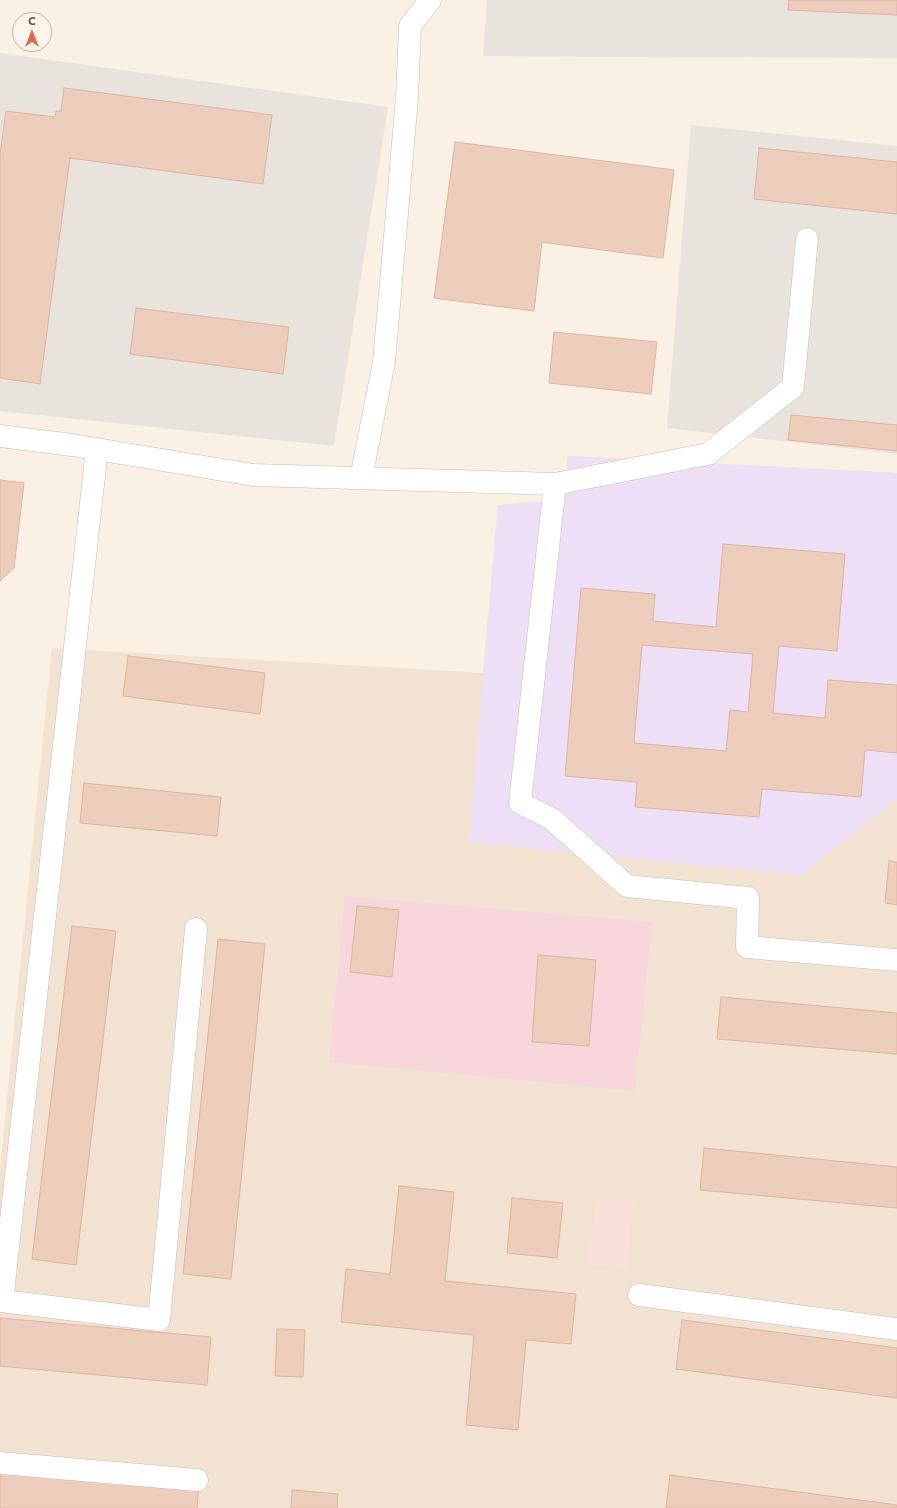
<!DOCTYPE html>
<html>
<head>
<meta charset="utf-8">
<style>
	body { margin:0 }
	#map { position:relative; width:897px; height:1508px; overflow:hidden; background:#faf0e3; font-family:Commissioner,sans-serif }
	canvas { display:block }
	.north { position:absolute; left:12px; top:12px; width:40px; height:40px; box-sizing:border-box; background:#fdf4e9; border:1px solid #c4b5aa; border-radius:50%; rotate:0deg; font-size:11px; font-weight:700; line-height:16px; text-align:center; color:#6f574b }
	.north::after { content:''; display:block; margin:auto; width:14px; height:18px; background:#da6b52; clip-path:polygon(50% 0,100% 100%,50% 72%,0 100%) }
</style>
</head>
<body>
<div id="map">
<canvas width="897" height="1508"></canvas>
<div class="north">С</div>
</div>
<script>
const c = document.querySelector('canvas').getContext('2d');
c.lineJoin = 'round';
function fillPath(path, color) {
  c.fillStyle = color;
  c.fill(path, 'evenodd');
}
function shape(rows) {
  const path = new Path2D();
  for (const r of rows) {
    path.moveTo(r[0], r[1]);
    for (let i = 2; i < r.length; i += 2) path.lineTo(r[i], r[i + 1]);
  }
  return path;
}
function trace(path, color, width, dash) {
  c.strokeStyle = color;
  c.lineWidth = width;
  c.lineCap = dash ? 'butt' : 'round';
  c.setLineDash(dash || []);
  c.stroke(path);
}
fillPath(shape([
	[568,456,897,473,897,1508,0,1508,0,1169,52,648,483,673,498,505,564,500]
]), '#f1e2d2');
fillPath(shape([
	[596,1198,634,1202,627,1269,588,1265]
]), '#f9e0d8');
fillPath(shape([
	[487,0,897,0,897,58,483,56],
	[0,53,388,107,334,446,0,411],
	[691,125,897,146,897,454,667,428]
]), '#e9e3dd');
fillPath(shape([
	[568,456,897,473,897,799,801,875,469,842,498,505,564,500]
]), '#ede0f6');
fillPath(shape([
	[345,896,652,922,635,1091,329,1062]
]), '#f7d7dc');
const building = shape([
	[789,0,897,0,897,15,788,10,789,0],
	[64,88,272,115,263,184,70,158,40,384,0,378,0,155,6,111,55,117,56,111,61,111,64,88],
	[455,142,674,170,663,258,542,242,534,311,434,298,455,142],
	[759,148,897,162,897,214,754,199,759,148],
	[136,308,289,327,283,374,130,354,136,308],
	[554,332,657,342,651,394,549,383,554,332],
	[791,415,897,425,897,451,788,440,791,415],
	[0,480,24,483,14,568,0,581,0,480],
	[723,544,845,554,837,651,779,646,773,713,825,718,828,680,897,685,897,753,865,750,861,797,762,789,759,817,635,807,637,782,565,776,581,588,655,594,653,621,716,627,723,544],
	[642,645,753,654,748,712,730,710,726,751,634,743,642,645],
	[128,656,265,673,260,714,123,696,128,656],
	[84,783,221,797,217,836,80,823,84,783],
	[889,861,897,862,897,905,885,903,889,861],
	[357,906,399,910,392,977,350,972,357,906],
	[72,926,116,931,76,1265,32,1259,72,926],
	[218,939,265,944,231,1279,183,1274,218,939],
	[538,955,596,960,589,1046,532,1042,538,955],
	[721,997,897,1013,897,1054,717,1039,721,997],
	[704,1148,897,1167,897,1208,700,1190,704,1148],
	[399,1186,454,1192,445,1281,576,1294,571,1344,526,1340,518,1430,466,1425,474,1335,341,1322,346,1269,390,1274,399,1186],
	[512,1198,563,1203,557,1258,507,1253,512,1198],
	[0,1318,211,1337,207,1385,0,1366,0,1318],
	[682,1320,897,1348,897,1398,676,1369,682,1320],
	[277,1329,305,1330,303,1377,275,1376,277,1329],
	[0,1470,199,1487,197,1508,0,1508,0,1470],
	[670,1475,897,1505,897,1508,666,1508,670,1475],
	[292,1490,338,1494,337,1508,291,1508,292,1490]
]);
fillPath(building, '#edcebd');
trace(building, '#deb59f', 1);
const minor = shape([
	[807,239,793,387,708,454,555,484,520,803,552,819,627,886,748,898,747,947,897,960],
	[0,436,72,445,253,475,555,484],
	[97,449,2,1301,159,1320,196,929],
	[361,478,384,362,407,98,410,26,430,0],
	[639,1295,897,1329],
	[0,1463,197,1480]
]);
trace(minor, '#ccbaae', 23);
trace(minor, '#fff', 22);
</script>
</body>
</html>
